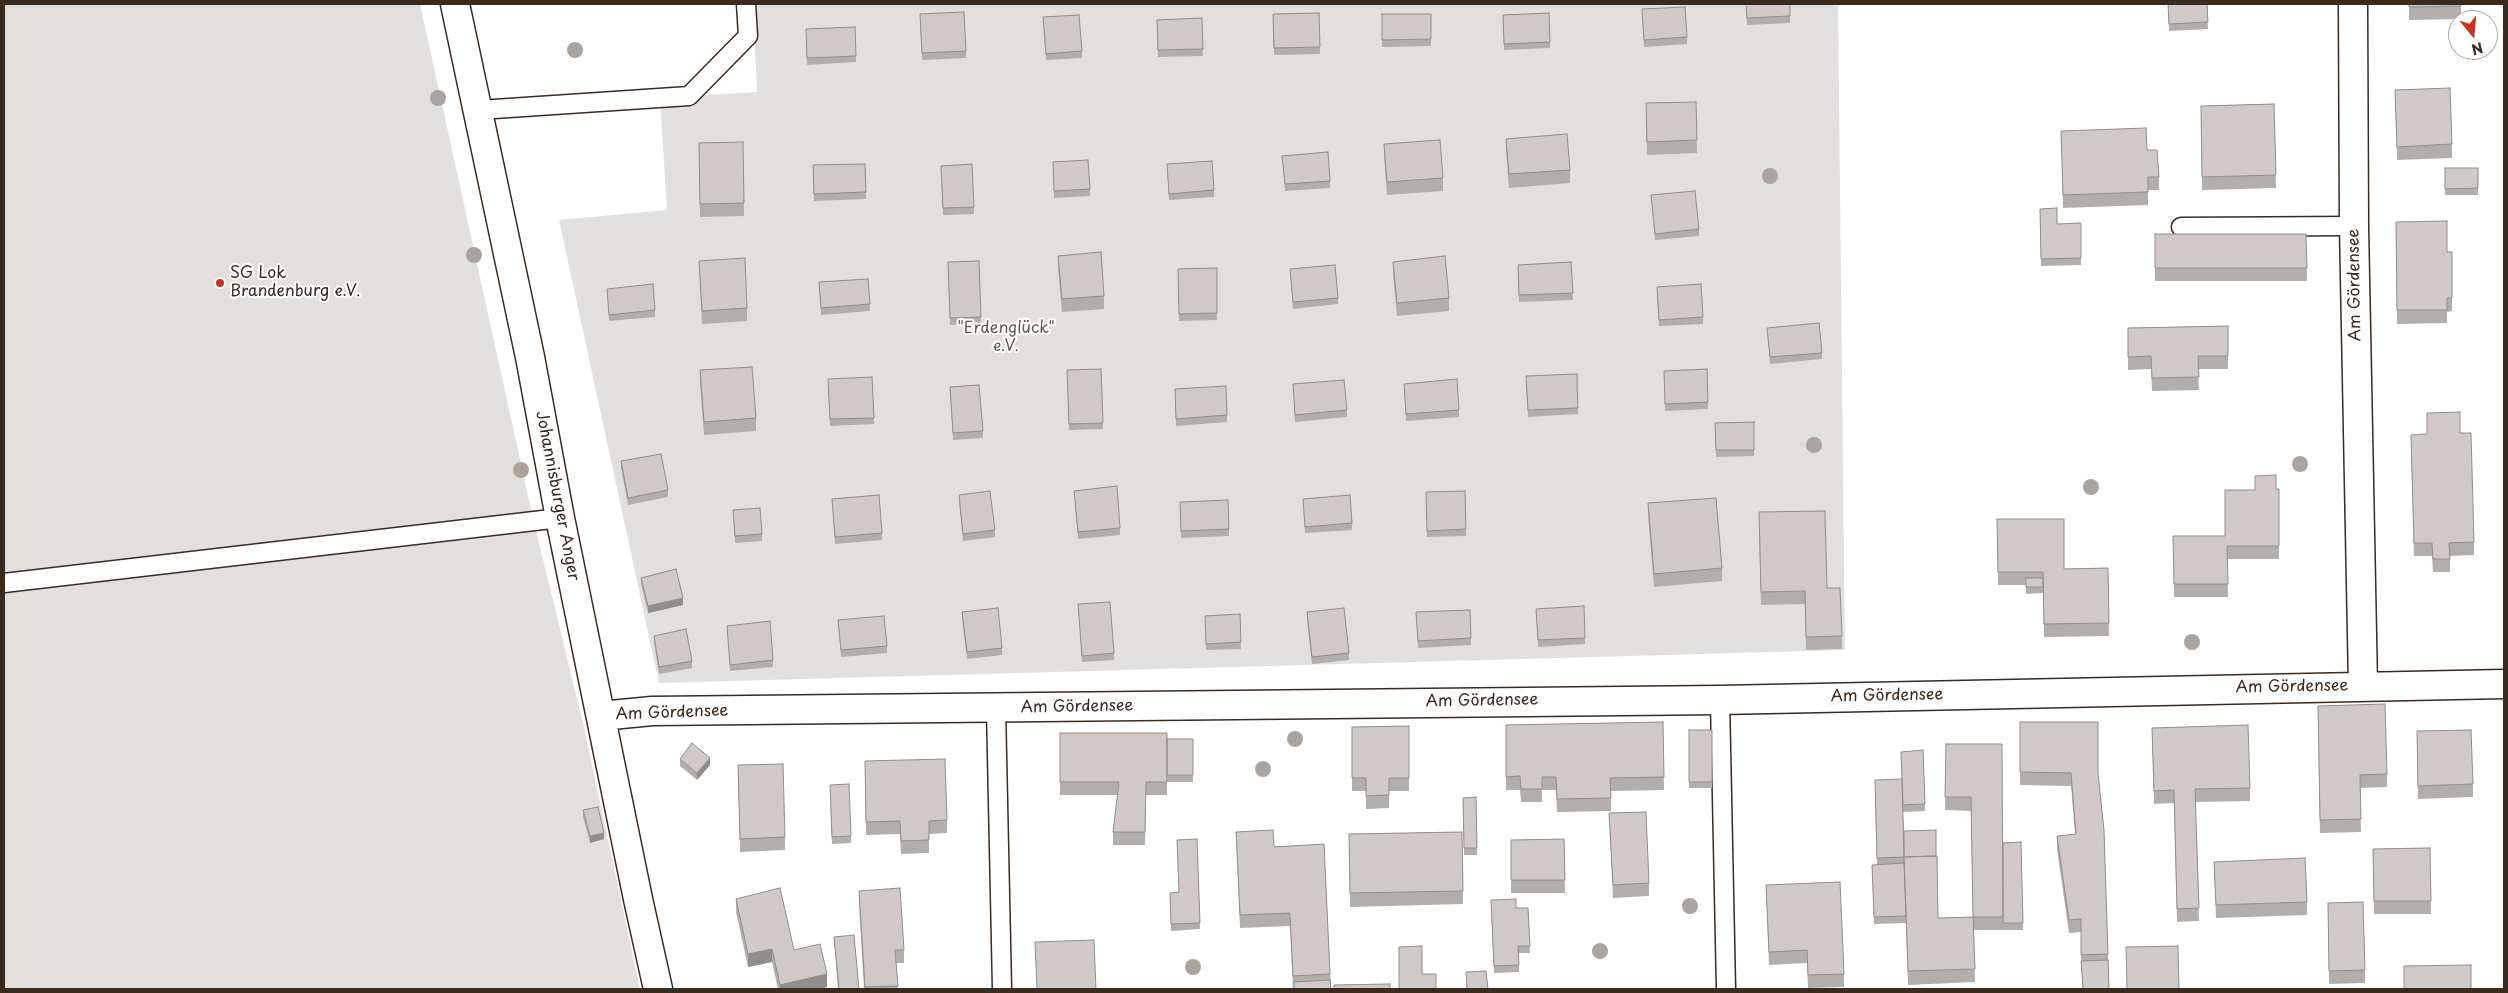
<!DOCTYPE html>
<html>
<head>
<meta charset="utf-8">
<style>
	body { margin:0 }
	#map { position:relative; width:2508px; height:993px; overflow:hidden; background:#fff; font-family:"Playpen Sans",sans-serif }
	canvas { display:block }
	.frame { position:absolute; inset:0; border:5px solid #3b2a1e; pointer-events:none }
	.north { position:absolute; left:2448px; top:10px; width:50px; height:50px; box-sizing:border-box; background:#fff; border:1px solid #b1aaa5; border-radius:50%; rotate:163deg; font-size:14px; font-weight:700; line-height:20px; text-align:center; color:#3b2a1e }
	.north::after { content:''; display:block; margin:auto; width:18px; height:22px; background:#c8321e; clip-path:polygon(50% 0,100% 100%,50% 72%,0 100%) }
</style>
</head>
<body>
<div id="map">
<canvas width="2508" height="993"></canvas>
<div class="frame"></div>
<div class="north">N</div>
</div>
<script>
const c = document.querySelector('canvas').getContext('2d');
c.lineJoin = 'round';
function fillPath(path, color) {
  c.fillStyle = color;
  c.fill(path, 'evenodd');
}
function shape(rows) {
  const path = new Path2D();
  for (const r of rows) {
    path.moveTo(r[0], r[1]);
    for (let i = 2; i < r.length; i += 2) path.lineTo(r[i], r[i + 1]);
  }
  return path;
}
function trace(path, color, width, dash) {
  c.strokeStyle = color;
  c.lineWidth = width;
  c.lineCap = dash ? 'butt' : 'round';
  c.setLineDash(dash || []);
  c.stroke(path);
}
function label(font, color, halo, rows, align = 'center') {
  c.font = font + ' "Playpen Sans",sans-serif';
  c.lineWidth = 4;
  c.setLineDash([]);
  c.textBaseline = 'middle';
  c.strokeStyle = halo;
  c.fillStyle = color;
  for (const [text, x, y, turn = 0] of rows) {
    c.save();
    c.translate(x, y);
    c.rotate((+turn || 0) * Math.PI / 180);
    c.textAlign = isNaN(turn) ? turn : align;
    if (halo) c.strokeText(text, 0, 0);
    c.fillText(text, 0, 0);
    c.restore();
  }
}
fillPath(shape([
	[4,4,420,4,532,514,583,723,640,989,4,989],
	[753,4,1838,4,1845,650,659,683,559,220,667,210,660,98,757,92]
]), '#e2e0de');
const service = shape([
	[479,110,689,96,748,36,746,4],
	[2181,227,2354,226],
	[4,583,560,518],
	[1720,700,1726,989],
	[996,708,1002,989]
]);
const minor = shape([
	[455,4,530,357,560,518,638,899,658,989],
	[2353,4,2354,226,2363,686],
	[601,716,652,711,1720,700,2504,684]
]);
trace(service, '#3b2a1e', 21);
trace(minor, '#3b2a1e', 31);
trace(service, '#fff', 18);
trace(minor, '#fff', 28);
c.fillStyle = '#aaa39e';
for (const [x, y] of [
	[575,50],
	[438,98],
	[1770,176],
	[474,255],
	[1814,445],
	[2300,464],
	[521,470],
	[2091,487],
	[2192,642],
	[1295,739],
	[1263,769],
	[1690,906],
	[1600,951],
	[1193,967]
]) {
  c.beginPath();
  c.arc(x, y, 8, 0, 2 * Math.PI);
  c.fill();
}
fillPath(shape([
	[1746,4,1790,4,1790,23,1747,25],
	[2168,4,2207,4,2208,29,2169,31],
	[2409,4,2461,4,2461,19,2409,20],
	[1642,9,1687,37,1687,44,1644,47],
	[1319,13,1320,54,1274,55,1273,14],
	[1549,13,1550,48,1504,50,1503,15],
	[1382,14,1431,14,1431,46,1382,47],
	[1043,17,1082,51,1082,58,1046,60],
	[1202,18,1203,56,1158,57,1157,20],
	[920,21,966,51,966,58,922,60],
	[806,36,856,56,856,62,807,65],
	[2395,90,2452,144,2452,158,2397,160],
	[1696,102,1697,153,1647,155,1646,116],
	[2274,104,2276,188,2202,190,2201,106],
	[2061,131,2147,150,2159,177,2159,190,2148,190,2148,205,2063,208],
	[1506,139,1570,170,1570,183,1509,188,1506,152],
	[743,142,744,216,700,217,699,143],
	[1384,144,1443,178,1443,191,1387,195,1384,157],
	[1282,156,1330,181,1330,188,1285,191],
	[1053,162,1090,189,1090,196,1054,198],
	[865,164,866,199,814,201,813,165],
	[1167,164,1214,190,1214,197,1169,200],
	[2445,168,2478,168,2478,195,2445,195],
	[941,172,974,207,974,214,943,215],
	[1651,195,1699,229,1699,236,1655,240],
	[2040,209,2057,224,2081,223,2081,265,2041,266],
	[2396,222,2447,252,2452,298,2452,311,2447,312,2447,323,2397,324],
	[2155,234,2306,234,2307,281,2155,281],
	[1058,256,1104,296,1104,309,1062,312,1058,269],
	[699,261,747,308,747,321,702,324],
	[979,261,981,324,950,325,948,262],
	[1393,262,1449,298,1449,311,1397,316,1393,275],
	[1571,262,1573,300,1519,302,1518,265],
	[1217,268,1217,320,1179,321,1178,269],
	[1290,269,1338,298,1338,304,1293,309],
	[819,282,870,304,870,311,821,315],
	[607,289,655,310,655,317,609,321],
	[1657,294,1703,317,1703,324,1659,326],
	[2228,326,2228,369,2198,369,2199,390,2152,391,2151,369,2128,370,2128,328],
	[1767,328,1822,353,1822,359,1770,364],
	[1101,369,1103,429,1069,430,1067,370],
	[1707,369,1708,409,1665,411,1664,371],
	[700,370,756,418,756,431,704,435,700,383],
	[1577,374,1578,414,1528,417,1526,382],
	[872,377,874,424,830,426,828,386],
	[1293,384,1347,410,1347,417,1295,422],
	[1404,384,1459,410,1459,417,1406,421],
	[950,387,983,431,983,438,953,440],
	[1175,389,1227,415,1227,422,1176,426],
	[2427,413,2460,433,2474,542,2474,555,2450,556,2450,572,2433,572,2432,556,2414,556,2411,448,2427,434],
	[1754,422,1754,456,1716,457,1715,423],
	[621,461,668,490,668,497,628,505,621,468],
	[2276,489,2279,489,2279,559,2227,559,2228,597,2174,597,2173,536,2225,536],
	[1074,491,1120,528,1120,535,1078,539],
	[1465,491,1466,536,1427,537,1426,492],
	[959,495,995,530,995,537,963,541,959,501],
	[832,499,882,533,882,540,835,544],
	[1303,499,1352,523,1352,530,1305,533],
	[1180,502,1229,529,1229,536,1181,538],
	[1648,503,1722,568,1722,581,1654,587,1648,516],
	[733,510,762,534,762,541,735,543],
	[1997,519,2064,569,2108,568,2109,636,2044,637,2043,585,2043,593,2026,594,2026,585,1998,585],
	[1759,526,1842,636,1842,649,1806,650,1805,604,1761,605],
	[641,578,683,605,648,613,641,584],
	[1078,604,1114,653,1114,660,1082,662],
	[1536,609,1585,638,1585,644,1538,647],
	[1470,610,1471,645,1418,648,1416,612],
	[962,612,1002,648,1002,655,967,659,962,619],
	[1307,612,1349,653,1349,660,1312,664,1307,619],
	[1240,614,1241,649,1206,650,1205,616],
	[838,620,887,646,887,653,841,657],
	[727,626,773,660,773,667,730,671],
	[654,636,692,661,692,668,659,674,654,642],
	[2318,719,2387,774,2387,787,2360,788,2361,832,2320,833],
	[1663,722,1664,790,1611,791,1611,811,1557,812,1556,790,1542,790,1542,802,1521,802,1520,790,1506,790,1506,725],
	[2020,722,2098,774,2104,830,2109,989,2081,968,2081,932,2069,933,2057,849,2057,836,2075,834,2071,786,2020,785],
	[1409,726,1409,791,1389,791,1389,808,1366,809,1366,791,1352,791,1352,727],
	[2152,728,2250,788,2250,801,2195,802,2199,921,2177,922,2174,803,2154,804],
	[1689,730,1712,730,1712,788,1689,788],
	[2417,731,2473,784,2473,797,2418,799],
	[1060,733,1167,739,1193,739,1193,782,1167,782,1167,746,1167,795,1146,795,1145,845,1113,845,1113,832,1118,795,1060,795],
	[1946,744,2003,843,2021,842,2023,930,1974,930,1975,982,1908,985,1906,923,1874,924,1872,865,1877,865,1875,793,1902,779,1923,750,1925,811,1903,812,1904,831,1938,918,1973,917,1971,811,1945,810],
	[680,759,710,765,697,780,680,766],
	[865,761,947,820,947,833,929,834,929,853,901,854,900,834,866,835],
	[738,765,785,837,785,850,740,852],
	[830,791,851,836,851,843,832,844],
	[1476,797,1477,855,1464,855,1463,798],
	[583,810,604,839,590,843,583,817],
	[1609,813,1649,883,1649,896,1613,898],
	[1236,832,1274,847,1324,844,1331,989,1293,989,1290,926,1240,928],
	[1462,832,1463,904,1350,907,1349,834],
	[1197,839,1200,929,1171,931,1170,893,1178,892],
	[1564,839,1565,893,1511,893,1511,840],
	[2430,848,2431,914,2374,914,2373,849],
	[2214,862,2307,902,2307,915,2216,918],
	[1766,885,1844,974,1844,987,1808,988,1807,963,1769,965],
	[859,891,904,950,904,963,896,963,898,989,864,989,859,904],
	[736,899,827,987,819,989,778,989,772,962,748,967,736,912],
	[2328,903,2365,970,2365,983,2329,984],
	[1491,907,1528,908,1530,953,1519,953,1519,972,1494,973],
	[834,937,859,989,838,989]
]), '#b2aeab');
fillPath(shape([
	[683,598,683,605,648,613,648,606],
	[710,758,710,765,697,780,697,773],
	[604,833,604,839,590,843,590,836],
	[772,949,772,962,748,967,748,954],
	[827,974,827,987,819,989,780,989,780,985]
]), '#918d8b');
const building = shape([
	[1746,4,1790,4,1790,16,1747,18,1746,4],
	[2168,4,2207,4,2208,22,2169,24,2168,4],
	[2409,4,2461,4,2461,6,2409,7,2409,4],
	[1685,7,1687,37,1644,40,1642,9,1685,7],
	[964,12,966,51,922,53,920,14,964,12],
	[1319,13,1320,47,1274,48,1273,14,1319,13],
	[1549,13,1550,42,1504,44,1503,15,1549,13],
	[1382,14,1431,14,1431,39,1382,40,1382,14],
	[1079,15,1082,51,1046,54,1043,17,1079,15],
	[1202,18,1203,49,1158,50,1157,20,1202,18],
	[855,27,856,56,807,58,806,29,855,27],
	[2450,88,2452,144,2397,147,2395,90,2450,88],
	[1696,102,1697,140,1647,142,1646,103,1696,102],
	[2274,104,2276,175,2202,177,2201,106,2274,104],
	[2146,128,2147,150,2157,150,2159,177,2148,177,2148,192,2063,195,2061,131,2146,128],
	[1567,134,1570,170,1509,174,1506,139,1567,134],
	[1440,140,1443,178,1387,182,1384,144,1440,140],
	[743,142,744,203,700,204,699,143,743,142],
	[1328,152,1330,181,1285,184,1282,156,1328,152],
	[1088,160,1090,189,1054,191,1053,162,1088,160],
	[1212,161,1214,190,1169,194,1167,164,1212,161],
	[865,164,866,192,814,194,813,165,865,164],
	[972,164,974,207,943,208,941,166,972,164],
	[2445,168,2478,168,2478,188,2445,189,2445,168],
	[1695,191,1699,229,1655,234,1651,195,1695,191],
	[2057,208,2057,224,2081,223,2081,258,2041,259,2040,209,2057,208],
	[2447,221,2447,252,2452,252,2452,298,2447,298,2447,310,2397,310,2396,222,2447,221],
	[2155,234,2306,234,2307,268,2155,268,2155,234],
	[1101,252,1104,296,1062,299,1058,256,1101,252],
	[1445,256,1449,298,1397,303,1393,262,1445,256],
	[745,258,747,308,702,311,699,261,745,258],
	[979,261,981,317,950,318,948,262,979,261],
	[1571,262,1573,293,1519,295,1518,265,1571,262],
	[1335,265,1338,298,1293,302,1290,269,1335,265],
	[1217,268,1217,313,1179,314,1178,269,1217,268],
	[868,279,870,304,821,308,819,282,868,279],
	[653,284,655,310,609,315,607,289,653,284],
	[1701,284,1703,317,1659,320,1657,287,1701,284],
	[1819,323,1822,353,1770,357,1767,328,1819,323],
	[2228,326,2228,356,2198,356,2199,377,2152,378,2151,356,2128,357,2128,328,2228,326],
	[752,367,756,418,704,422,700,370,752,367],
	[1101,369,1103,423,1069,424,1067,370,1101,369],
	[1707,369,1708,402,1665,404,1664,371,1707,369],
	[1577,374,1578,408,1528,410,1526,376,1577,374],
	[872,377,874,418,830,419,828,379,872,377],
	[1457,379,1459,410,1406,414,1404,384,1457,379],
	[1344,380,1347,410,1295,415,1293,384,1344,380],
	[979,385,983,431,953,433,950,387,979,385],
	[1226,386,1227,415,1176,419,1175,389,1226,386],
	[2460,412,2460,433,2471,433,2474,542,2449,543,2450,559,2433,559,2432,543,2414,543,2411,435,2427,434,2427,413,2460,412],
	[1754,422,1754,450,1716,450,1715,423,1754,422],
	[661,454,668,490,628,498,621,461,661,454],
	[2276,475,2276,489,2279,489,2279,546,2227,546,2228,584,2174,584,2173,536,2225,536,2225,490,2255,490,2255,476,2276,475],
	[1117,486,1120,528,1078,532,1074,491,1117,486],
	[990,491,995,530,963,534,959,495,990,491],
	[1465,491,1466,529,1427,531,1426,492,1465,491],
	[879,495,882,533,835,537,832,499,879,495],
	[1350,495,1352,523,1305,527,1303,499,1350,495],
	[1716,498,1722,568,1654,574,1648,503,1716,498],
	[1228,500,1229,529,1181,531,1180,502,1228,500],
	[760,508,762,534,735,536,733,510,760,508],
	[1825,511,1827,588,1840,588,1842,636,1806,637,1805,591,1761,592,1759,512,1825,511],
	[1997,519,2064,519,2064,569,2108,568,2109,623,2044,624,2043,572,1998,572,1997,519],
	[676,569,683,598,648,606,641,578,676,569],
	[2026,578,2043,578,2043,587,2026,587,2026,578],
	[1110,602,1114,653,1082,656,1078,604,1110,602],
	[1584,606,1585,638,1538,640,1536,609,1584,606],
	[998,608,1002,648,967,652,962,612,998,608],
	[1344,608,1349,653,1312,657,1307,612,1344,608],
	[1470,610,1471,638,1418,641,1416,612,1470,610],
	[1240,614,1241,642,1206,644,1205,616,1240,614],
	[884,616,887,646,841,650,838,620,884,616],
	[770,621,773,660,730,665,727,626,770,621],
	[686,629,692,661,659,667,654,636,686,629],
	[2385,704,2387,774,2360,775,2361,819,2320,820,2318,706,2385,704],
	[1663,722,1664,777,1610,778,1611,798,1557,799,1556,777,1542,777,1542,789,1521,789,1520,776,1506,777,1506,725,1663,722],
	[2020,722,2098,722,2098,773,2104,830,2108,954,2081,955,2081,919,2069,920,2057,836,2076,834,2071,773,2020,772,2020,722],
	[2248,725,2250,788,2195,789,2199,908,2177,909,2174,790,2154,791,2152,728,2248,725],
	[1409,726,1409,778,1389,778,1389,795,1366,796,1366,778,1352,778,1352,727,1409,726],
	[1689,730,1712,730,1712,782,1689,782,1689,730],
	[2471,730,2473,784,2418,786,2417,731,2471,730],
	[1060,733,1167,733,1167,782,1146,782,1145,832,1113,832,1119,782,1060,782,1060,733],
	[1167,739,1193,739,1193,775,1167,775,1167,739],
	[692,743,710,758,697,773,680,759,692,743],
	[1946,744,2002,744,2003,917,1973,917,1971,797,1945,797,1946,744],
	[1923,750,1925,804,1903,805,1901,752,1923,750],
	[945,759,947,820,929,821,929,840,901,841,900,821,866,822,865,761,945,759],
	[783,764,785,837,740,839,738,765,783,764],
	[1902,779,1904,857,1937,856,1938,918,1973,917,1975,969,1908,971,1904,857,1877,858,1875,780,1902,779],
	[849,784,851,836,832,837,830,785,849,784],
	[1476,797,1477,848,1464,848,1463,798,1476,797],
	[598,807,604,833,590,836,583,810,598,807],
	[1646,812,1649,883,1613,885,1609,813,1646,812],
	[1273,830,1274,847,1324,844,1330,974,1293,976,1290,913,1240,915,1236,832,1273,830],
	[1936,830,1936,856,1904,857,1904,831,1936,830],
	[1462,832,1463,891,1350,893,1349,834,1462,832],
	[1197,839,1200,923,1171,924,1170,893,1179,892,1177,840,1197,839],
	[1564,839,1565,880,1511,880,1511,840,1564,839],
	[2021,842,2023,923,2003,923,2003,843,2021,842],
	[2430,848,2431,901,2374,901,2373,849,2430,848],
	[2305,858,2307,902,2216,905,2214,862,2305,858],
	[1904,863,1906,916,1874,917,1872,865,1904,863],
	[1840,882,1844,974,1808,975,1807,950,1769,952,1766,885,1840,882],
	[780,888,794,950,820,944,827,974,780,985,772,949,748,954,736,899,780,888],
	[900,888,904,950,895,950,898,986,865,987,859,891,900,888],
	[1516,899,1516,908,1528,908,1530,946,1518,946,1519,965,1494,966,1491,900,1516,899],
	[2363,902,2365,970,2329,971,2328,903,2363,902],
	[854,935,859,989,839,989,834,937,854,935],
	[1094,940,1096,989,1037,989,1035,942,1094,940],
	[1422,946,1422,974,1436,974,1436,989,1399,989,1399,947,1422,946],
	[2178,946,2179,989,2127,989,2126,947,2178,946],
	[2108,960,2109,989,2083,989,2081,961,2108,960],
	[2471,965,2471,989,2404,989,2404,966,2471,965],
	[1486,971,1488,989,1467,989,1466,972,1486,971],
	[1330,980,1331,989,1294,989,1294,982,1330,980],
	[1390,984,1390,989,1334,989,1334,985,1390,984]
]);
fillPath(building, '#cfcac7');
trace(building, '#918d8b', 1);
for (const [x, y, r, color] of [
	[220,283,5,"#c8321e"]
]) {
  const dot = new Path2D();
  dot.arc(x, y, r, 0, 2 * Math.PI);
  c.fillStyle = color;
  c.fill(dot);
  trace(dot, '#fff', 2);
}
label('16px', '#3b2a1e', '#fff', [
	["SG Lok",230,274],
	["Brandenburg e.V.",230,292]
], 'left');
label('16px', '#3b2a1e', '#fff', [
	["Am Gördensee",2355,285,-91],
	["Johannisburger Anger",557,496,79],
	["Am Gördensee",2292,687,-1],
	["Am Gördensee",1887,696,-1],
	["Am Gördensee",1482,701,-1],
	["Am Gördensee",1077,707,-1],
	["Am Gördensee",672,713,-2]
]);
label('16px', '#65584e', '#fff', [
	["\"Erdenglück\"",1006,329],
	["e.V.",1006,347]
]);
</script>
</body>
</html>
